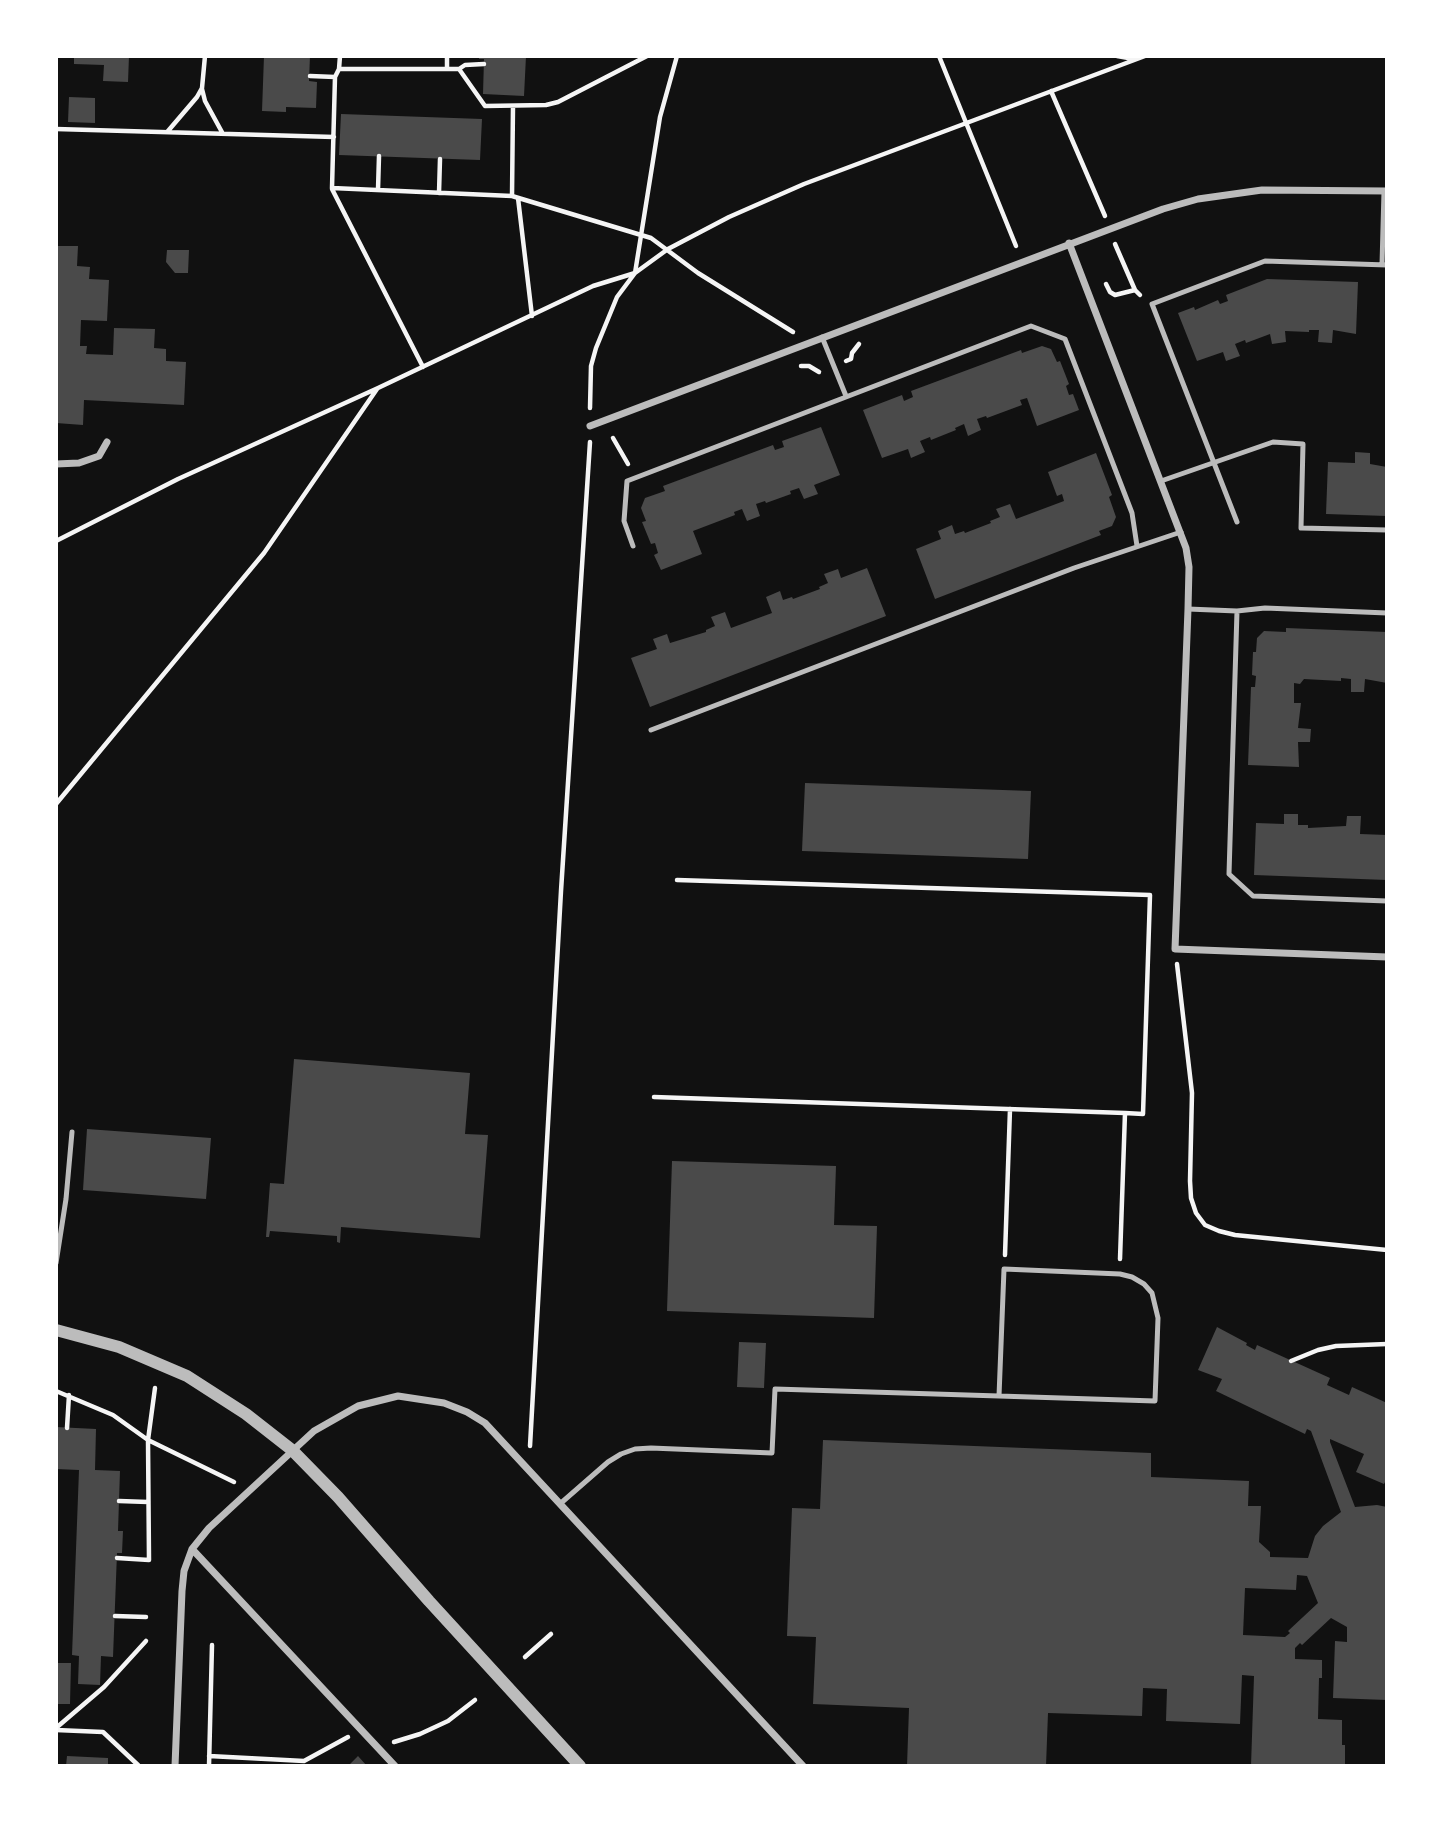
<!DOCTYPE html>
<html>
<head>
<meta charset="utf-8">
<style>
	body { margin:0 }
	#map { position:relative; width:1443px; height:1822px; overflow:hidden; background:#111; font-family:Figtree,sans-serif }
	canvas { display:block }
	.frame { position:absolute; inset:0; border:58px solid #fff; pointer-events:none }
</style>
</head>
<body>
<div id="map">
<canvas width="1443" height="1822"></canvas>
<div class="frame"></div>
</div>
<script>
const c = document.querySelector('canvas').getContext('2d');
c.lineJoin = 'round';
function fillPath(path, color) {
  c.fillStyle = color;
  c.fill(path, 'evenodd');
}
function shape(rows) {
  const path = new Path2D();
  for (const r of rows) {
    path.moveTo(r[0], r[1]);
    for (let i = 2; i < r.length; i += 2) path.lineTo(r[i], r[i + 1]);
  }
  return path;
}
function trace(path, color, width, dash) {
  c.strokeStyle = color;
  c.lineWidth = width;
  c.lineCap = dash ? 'butt' : 'round';
  c.setLineDash(dash || []);
  c.stroke(path);
}
fillPath(shape([
	[74,56,129,56,128,82,103,81,104,65,74,64],
	[264,56,310,56,309,81,317,82,316,108,286,107,286,112,262,111],
	[479,56,526,56,524,96,483,94,484,59,479,59],
	[69,97,95,98,95,123,68,122],
	[341,114,482,119,480,160,339,155],
	[56,246,78,246,77,266,90,267,89,279,109,280,107,321,81,320,80,346,87,346,86,354,113,355,114,328,155,329,154,348,166,349,166,361,186,362,184,405,84,400,83,425,56,423],
	[167,250,189,250,188,273,175,273,166,262],
	[1267,279,1358,282,1356,334,1333,330,1332,343,1318,342,1319,330,1309,330,1309,332,1285,331,1286,342,1272,344,1270,334,1246,343,1245,340,1235,344,1240,356,1226,361,1223,352,1197,361,1178,313,1194,307,1195,310,1218,300,1220,304,1228,301,1226,295],
	[1042,346,1051,349,1057,362,1060,361,1069,384,1066,386,1069,395,1073,394,1079,410,1037,426,1027,398,1020,400,1022,405,987,418,986,416,977,419,981,430,968,436,964,424,955,428,956,430,931,440,930,437,920,441,925,452,911,458,908,449,882,458,863,410,902,395,904,401,913,397,911,391,1021,350,1022,353],
	[821,427,840,475,814,485,818,494,804,499,799,488,790,491,791,494,766,503,765,501,756,504,760,516,747,521,742,509,734,512,735,515,693,531,702,554,661,570,654,555,658,553,655,543,651,544,642,522,646,521,641,508,645,498,665,491,663,486,773,445,775,450,784,447,782,441],
	[1355,452,1370,453,1370,464,1387,467,1387,516,1326,514,1328,462,1355,463],
	[1096,453,1112,495,1109,497,1116,517,1112,526,1099,531,1101,535,935,599,916,549,941,539,938,531,952,525,955,534,964,531,965,533,991,523,990,521,1000,517,996,509,1010,504,1016,519,1064,501,1062,494,1057,496,1048,472],
	[867,568,886,616,650,707,631,658,657,649,653,639,667,634,670,643,706,632,706,630,715,626,711,617,725,612,731,628,772,613,766,597,780,591,783,600,792,597,793,599,820,589,819,587,828,583,824,574,838,569,841,578],
	[1286,628,1387,632,1387,683,1365,679,1364,692,1351,692,1351,679,1341,678,1341,681,1304,679,1300,684,1294,683,1294,703,1301,703,1298,728,1311,729,1310,742,1298,742,1299,767,1248,765,1251,687,1255,687,1256,676,1252,675,1253,652,1256,652,1257,638,1264,631,1286,632],
	[805,783,1031,791,1028,859,802,851],
	[1284,814,1298,814,1298,825,1308,825,1308,828,1346,826,1347,816,1361,816,1360,834,1387,835,1387,880,1254,875,1256,823,1284,824],
	[294,1059,470,1073,465,1134,488,1135,480,1238,341,1227,340,1243,337,1242,337,1236,270,1231,269,1237,266,1237,270,1183,284,1184],
	[87,1129,211,1138,206,1199,83,1190],
	[672,1161,836,1166,834,1225,877,1226,874,1318,667,1311],
	[1217,1327,1247,1343,1246,1345,1255,1350,1257,1345,1330,1378,1327,1385,1349,1395,1352,1387,1387,1403,1387,1478,1384,1484,1356,1472,1364,1454,1330,1439,1330,1442,1355,1507,1377,1505,1387,1507,1387,1700,1333,1698,1335,1641,1347,1642,1347,1627,1331,1618,1302,1645,1300,1643,1295,1648,1295,1659,1322,1660,1322,1678,1319,1678,1318,1719,1342,1720,1342,1745,1345,1745,1345,1766,1251,1766,1254,1676,1242,1675,1240,1724,1166,1721,1167,1689,1143,1688,1142,1716,1048,1713,1046,1766,907,1766,909,1708,813,1704,816,1637,787,1636,792,1508,820,1509,823,1440,1151,1453,1151,1477,1249,1481,1248,1506,1261,1506,1259,1542,1270,1552,1270,1557,1308,1558,1315,1536,1323,1526,1341,1512,1311,1431,1307,1429,1305,1434,1216,1391,1222,1379,1198,1370],
	[1297,1575,1307,1576,1318,1603,1288,1631,1290,1633,1285,1637,1243,1635,1245,1588,1296,1590],
	[739,1342,766,1343,764,1388,737,1387],
	[56,1427,96,1429,95,1470,120,1471,118,1531,123,1531,122,1553,117,1553,113,1657,101,1656,100,1685,78,1684,79,1656,72,1655,79,1470,56,1469],
	[56,1663,71,1663,70,1704,56,1704],
	[67,1756,108,1758,108,1766,66,1766],
	[358,1756,367,1766,348,1766]
]), '#4a4a4a');
trace(shape([
	[340,56,339,69,335,77,332,188,512,196,651,238,698,273,793,332],
	[447,56,447,68],
	[939,56,1016,246],
	[1117,56,1134,59],
	[339,69,459,69,485,106,546,105,558,102,647,56],
	[459,69,465,65,484,64],
	[310,76,335,77],
	[202,89,205,101,223,134],
	[1051,91,1105,216],
	[56,129,334,137],
	[168,131,197,97,202,88,205,56],
	[332,189,423,367],
	[378,190,379,156],
	[439,193,440,159],
	[512,196,513,106],
	[518,198,532,316],
	[1115,244,1135,290,1140,295],
	[1106,284,1110,292,1115,295,1135,290],
	[846,361,851,359,852,353,859,344],
	[801,366,809,366,819,372],
	[590,408,591,366,596,348,617,297,635,273,668,249,729,217,804,184,1145,56],
	[613,438,628,464],
	[56,541,178,479,378,388,593,286,635,273,660,117,677,56],
	[56,804,264,553,377,389],
	[677,880,1150,895,1143,1114,1125,1113],
	[1177,964,1192,1093,1190,1181,1191,1198,1196,1213,1205,1225,1219,1231,1235,1235,1387,1250],
	[654,1097,1125,1113,1120,1259],
	[1005,1255,1010,1109],
	[1291,1361,1318,1350,1336,1346,1387,1344],
	[56,1391,113,1415,148,1440,234,1482],
	[67,1428,69,1395],
	[530,1446,561,891,590,442],
	[119,1501,148,1502],
	[117,1558,149,1560,148,1440,155,1388],
	[115,1616,146,1617],
	[525,1657,551,1634],
	[56,1728,104,1687,146,1641],
	[56,1730,103,1732,139,1766],
	[394,1742,420,1734,448,1721,475,1700],
	[209,1756,304,1761,348,1737],
	[209,1766,212,1645]
]), '#f5f5f5', 4.5);
trace(shape([
	[1382,265,1384,191],
	[822,337,846,396],
	[1161,481,1273,442,1303,444,1301,528,1387,530],
	[1237,522,1152,304,1265,261,1387,265],
	[633,546,624,521,627,481,1031,326,1065,339,1132,513,1137,546],
	[1188,609,1237,611,1229,874,1253,896,1387,901],
	[1237,611,1265,608,1387,613],
	[651,730,1074,568,1181,532],
	[56,1263,66,1199,72,1132],
	[561,1503,608,1462,621,1454,635,1449,651,1448,772,1453,775,1389,999,1396,1155,1401,1158,1318,1152,1293,1144,1284,1132,1277,1120,1274,1004,1269,999,1396]
]), '#bcbcbc', 5);
trace(shape([
	[1069,243,1186,548,1189,567,1188,609,1175,949,1387,957],
	[590,426,1163,209,1198,199,1262,190,1387,191],
	[56,464,79,463,99,456,107,442],
	[192,1549,395,1766],
	[175,1766,182,1591,184,1571,192,1549,209,1528,314,1431,358,1406,398,1396,444,1403,467,1412,485,1423,803,1766]
]), '#bcbcbc', 7);
trace(shape([
	[56,1330,119,1347,187,1376,246,1414,292,1450,338,1497,429,1601,580,1766]
]), '#bcbcbc', 12);
</script>
</body>
</html>
